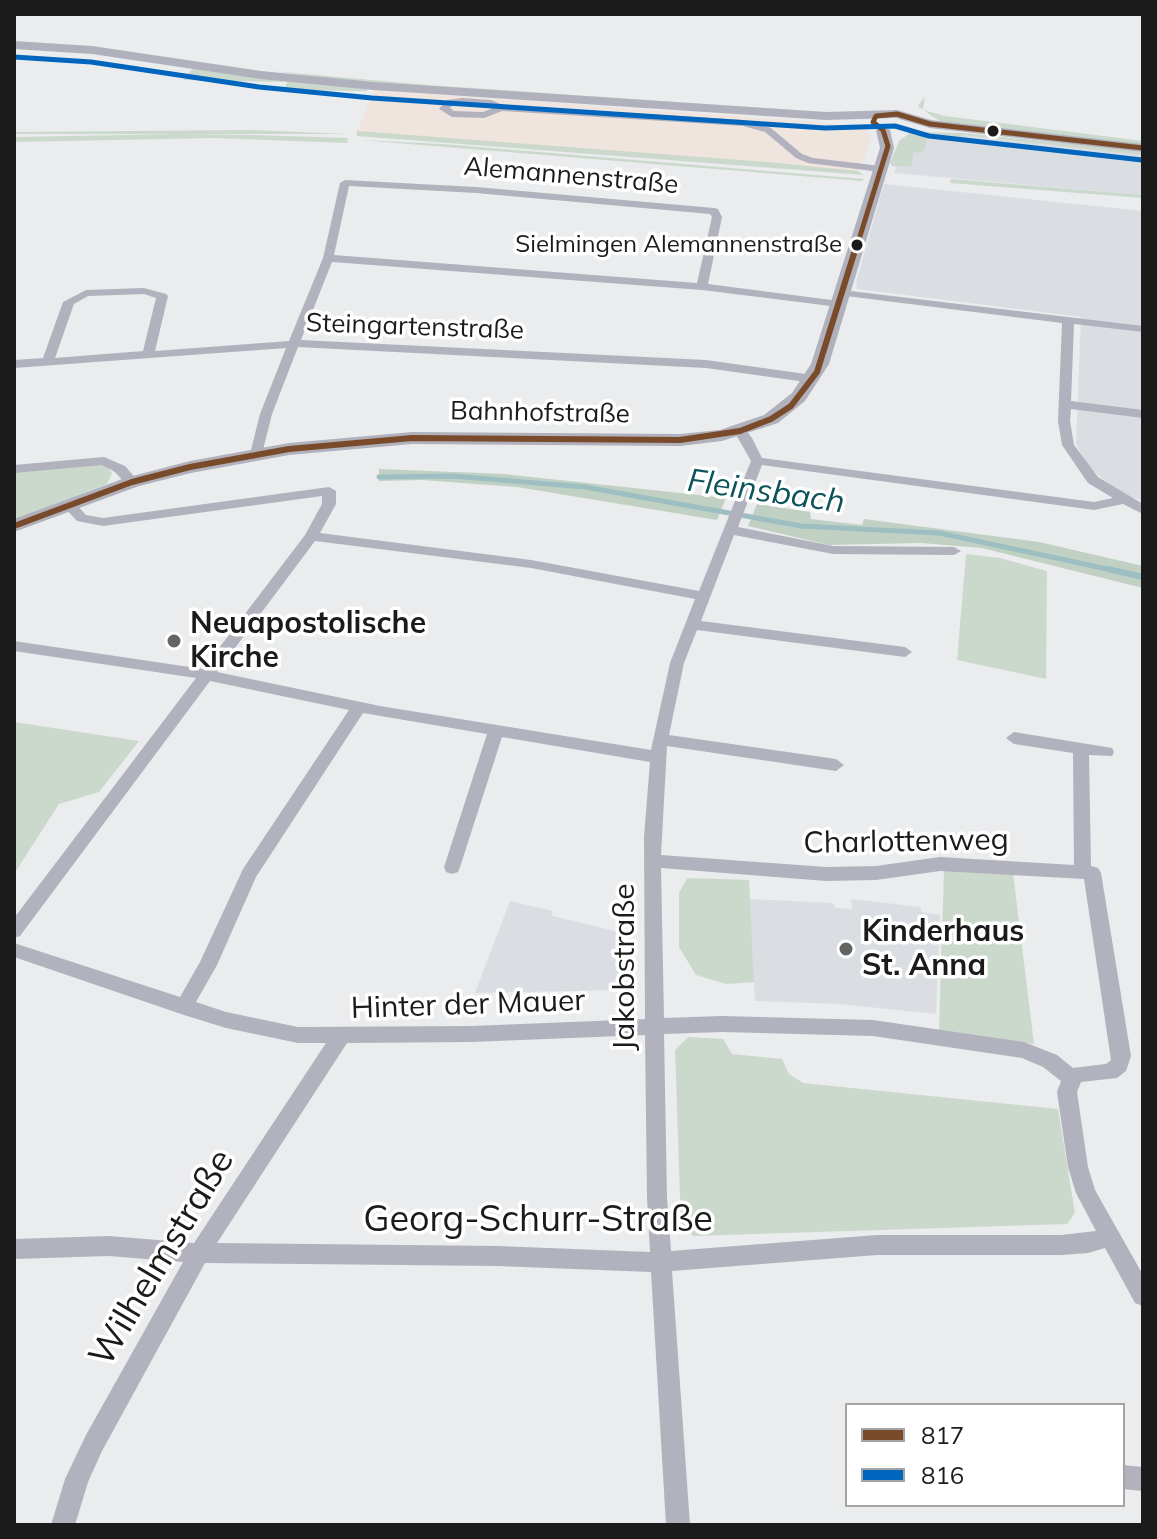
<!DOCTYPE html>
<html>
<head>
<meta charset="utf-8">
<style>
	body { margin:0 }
	#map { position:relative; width:1157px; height:1539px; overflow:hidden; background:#ebeced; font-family:Mulish,sans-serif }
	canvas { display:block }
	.frame { position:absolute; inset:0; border:16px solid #1b1b1c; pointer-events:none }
	.legend { position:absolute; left:845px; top:1403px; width:280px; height:104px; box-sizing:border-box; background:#fff; border:2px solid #a4a4a4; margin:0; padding:10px 14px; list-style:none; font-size:24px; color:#1b1b1c }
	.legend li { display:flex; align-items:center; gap:16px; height:40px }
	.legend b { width:40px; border:2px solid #a4a4a4 }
</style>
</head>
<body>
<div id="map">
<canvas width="1157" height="1539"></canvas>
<div class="frame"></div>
<ul class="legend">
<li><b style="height:10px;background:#7a4b2a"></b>817</li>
<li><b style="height:10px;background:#0065bd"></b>816</li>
</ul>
</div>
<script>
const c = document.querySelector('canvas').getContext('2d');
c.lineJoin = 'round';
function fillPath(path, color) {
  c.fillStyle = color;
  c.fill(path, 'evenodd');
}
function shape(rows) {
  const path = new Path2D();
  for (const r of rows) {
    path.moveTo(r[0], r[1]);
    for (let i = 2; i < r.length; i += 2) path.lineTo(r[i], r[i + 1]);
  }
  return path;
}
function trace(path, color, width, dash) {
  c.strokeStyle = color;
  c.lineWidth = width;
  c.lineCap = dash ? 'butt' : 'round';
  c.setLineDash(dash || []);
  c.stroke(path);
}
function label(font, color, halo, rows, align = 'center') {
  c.font = font + ' Mulish,sans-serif';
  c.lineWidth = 7;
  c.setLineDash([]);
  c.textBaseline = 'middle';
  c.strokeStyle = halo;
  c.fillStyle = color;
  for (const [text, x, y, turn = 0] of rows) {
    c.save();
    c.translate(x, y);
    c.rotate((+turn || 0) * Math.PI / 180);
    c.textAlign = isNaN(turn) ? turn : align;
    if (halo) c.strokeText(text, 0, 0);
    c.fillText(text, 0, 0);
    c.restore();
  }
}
fillPath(shape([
	[374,90,804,121,861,127,872,136,859,173,355,136]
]), '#f0e4de');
fillPath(shape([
	[960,135,1143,154,1143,195,894,173,896,167,892,166,901,145,915,136],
	[884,184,1143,211,1143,501,1121,493,1088,467,1076,444,1081,317,857,289,856,282],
	[749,899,833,903,835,908,852,909,851,899,921,907,921,912,940,915,936,1014,840,1004,755,1001],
	[510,901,553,911,552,916,624,933,618,990,475,993]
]), '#dadee3');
fillPath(shape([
	[193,68,367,87,367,91,284,90,287,82,183,80],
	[272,71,428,85,852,114,358,82],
	[925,96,923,110,945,116,1143,141,1143,145,940,121,932,116,918,106],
	[250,130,350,134,14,134,14,132],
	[357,131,767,162,858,171,864,175,357,136],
	[920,132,962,133,1143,151,1143,155,962,135,959,139,928,137,923,153,914,152,911,166,892,166,890,163,899,141,910,133],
	[178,134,251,135,348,138,347,143,214,138,14,142,14,137],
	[360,140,443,144,864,179,862,181],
	[951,179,1143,195,1143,198,950,183],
	[105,464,112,473,107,484,14,520,14,472],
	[966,554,1000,558,1047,571,1046,679,957,660],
	[14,722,139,741,99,792,59,804,14,874],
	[944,870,1013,873,1034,1044,939,1030],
	[687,878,749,880,754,982,726,984,696,975,679,947,679,893],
	[688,1037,723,1039,732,1054,782,1059,789,1074,803,1083,1058,1109,1075,1213,1067,1224,694,1236,681,1226,675,1050]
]), '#cbd9cd');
fillPath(shape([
	[379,469,504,474,726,498,717,520,517,487,422,480,379,481],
	[757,504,810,512,811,519,862,525,864,519,1039,542,1143,566,1143,588,982,548,921,543,829,545,748,526]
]), '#c0d1c3');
trace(shape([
	[379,477,452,476,585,487,801,526,939,533,1117,571]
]), '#9dbfc2', 5);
trace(shape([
	[1108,569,1143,577]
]), '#9dbfc2', 6);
fillPath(shape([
	[462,98,491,100,503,105,744,120,771,128,802,154,813,158,881,166,886,169,881,172,808,163,796,158,765,132,743,126,502,111,484,118,452,117,439,109,447,100,462,98],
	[462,104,489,106,493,108,483,112,454,111,450,108,453,105,462,104],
	[345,180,476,187,714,208,718,209,722,217,708,284,839,301,845,304,839,307,702,290,332,262,301,340,706,360,813,375,819,379,813,383,706,368,298,347,272,414,262,454,256,458,250,454,260,414,286,348,14,368,14,360,43,358,63,302,86,290,144,288,166,294,168,296,155,351,289,341,323,258,340,183,345,180],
	[349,186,476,193,710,214,712,217,697,283,334,255,349,186],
	[144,294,156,298,143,351,55,358,74,304,88,296,144,294],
	[842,290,1143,326,1143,332,1074,324,1071,401,1143,410,1143,418,1071,409,1070,421,1074,445,1098,477,1143,504,1143,514,1123,504,1094,510,762,465,738,527,833,546,954,547,961,551,954,555,833,554,734,535,701,621,905,647,912,652,905,657,697,630,684,663,669,735,836,759,844,765,836,771,667,746,661,855,826,867,876,866,940,857,1074,865,1073,753,1014,744,1006,738,1014,732,1112,748,1114,752,1112,756,1089,755,1091,866,1098,868,1101,873,1131,1056,1126,1071,1117,1078,1081,1082,1077,1092,1088,1167,1095,1190,1143,1275,1143,1306,1135,1303,1105,1248,1088,1253,1061,1255,877,1255,672,1271,690,1525,666,1525,651,1272,497,1266,205,1263,102,1451,88,1482,75,1525,51,1525,65,1479,86,1435,183,1262,109,1256,14,1259,14,1239,109,1236,194,1243,326,1043,298,1043,226,1028,184,1015,14,957,14,943,180,997,200,962,243,869,349,710,210,681,20,936,14,938,14,918,196,678,14,651,14,641,203,669,305,535,322,504,322,496,103,526,77,521,61,504,63,501,73,501,86,515,103,518,329,487,336,491,336,504,320,533,531,560,699,591,751,461,734,431,740,427,744,428,752,438,762,458,1094,502,1113,498,1088,483,1062,445,1058,421,1062,323,838,295,836,293,842,290],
	[315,541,531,568,695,599,670,663,651,750,380,706,217,672,315,541],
	[363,713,487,734,444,867,446,872,452,874,458,872,460,867,502,737,650,762,644,837,645,1019,472,1026,298,1027,226,1012,196,1002,217,965,256,877,363,713],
	[661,868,826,881,876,880,940,871,1084,879,1111,1060,1106,1064,1073,1068,1057,1055,1024,1042,873,1020,722,1016,664,1018,661,868],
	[722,1032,873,1036,1022,1058,1043,1067,1061,1081,1057,1092,1068,1167,1076,1193,1096,1231,1061,1235,877,1235,671,1251,667,1197,664,1034,722,1032],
	[645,1035,647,1197,650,1252,497,1246,217,1243,347,1043,472,1042,645,1035],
	[104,457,125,466,139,482,137,485,127,485,115,472,102,465,14,473,14,465,104,457],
	[1123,1465,1143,1467,1143,1491,1123,1489,1123,1465]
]), '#b1b2bd');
fillPath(shape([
	[14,41,92,46,261,71,373,82,826,112,897,110,931,120,1143,144,1143,152,930,128,896,118,826,120,373,90,261,79,92,54,14,49,14,41],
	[883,126,890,130,894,148,829,364,805,401,778,423,722,441,680,446,412,444,289,455,191,473,139,486,14,532,14,519,125,478,190,461,289,443,412,432,680,434,720,430,764,415,792,393,811,364,880,148,876,130,883,126]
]), '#b0b1bc');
trace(shape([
	[856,249,888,146,883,130,873,122,876,116,897,114,930,124,1143,148]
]), '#7a4b2a', 5);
trace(shape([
	[14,526,132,482,190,467,289,449,412,438,680,440,740,431,771,419,791,406,817,372,856,247]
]), '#7a4b2a', 6);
trace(shape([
	[14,57,91,62,259,87,372,98,825,128,895,126,929,136,1142,160]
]), '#0065bd', 5);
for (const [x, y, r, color] of [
	[993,131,7,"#1b1b1c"],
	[857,245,7,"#1b1b1c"],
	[174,641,8,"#646465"],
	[846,949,8,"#646465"]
]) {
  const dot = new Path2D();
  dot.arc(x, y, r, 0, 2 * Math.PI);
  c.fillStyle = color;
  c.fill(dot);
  trace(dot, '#fff', 3);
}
label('24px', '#1b1b1c', '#fff', [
	["Sielmingen Alemannenstraße",842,245]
], 'right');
label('26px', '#1b1b1c', '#fff', [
	["Alemannenstraße",571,176,5],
	["Steingartenstraße",415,327,2],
	["Bahnhofstraße",540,413,1]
]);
label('bold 30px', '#1b1b1c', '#fff', [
	["Neuapostolische",190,624],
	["Kirche",190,658],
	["Kinderhaus",862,932],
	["St. Anna",862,966]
], 'left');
label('30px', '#1b1b1c', '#fff', [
	["Charlottenweg",906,842,-1],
	["Jakobstraße",625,967,-90],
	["Hinter der Mauer",468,1005,-2]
]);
label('italic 32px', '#0a5358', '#fff', [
	["Fleinsbach",766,492,8]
]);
label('36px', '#1b1b1c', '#fff', [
	["Georg-Schurr-Straße",538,1220],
	["Wilhelmstraße",162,1258,-59]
]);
</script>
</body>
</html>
